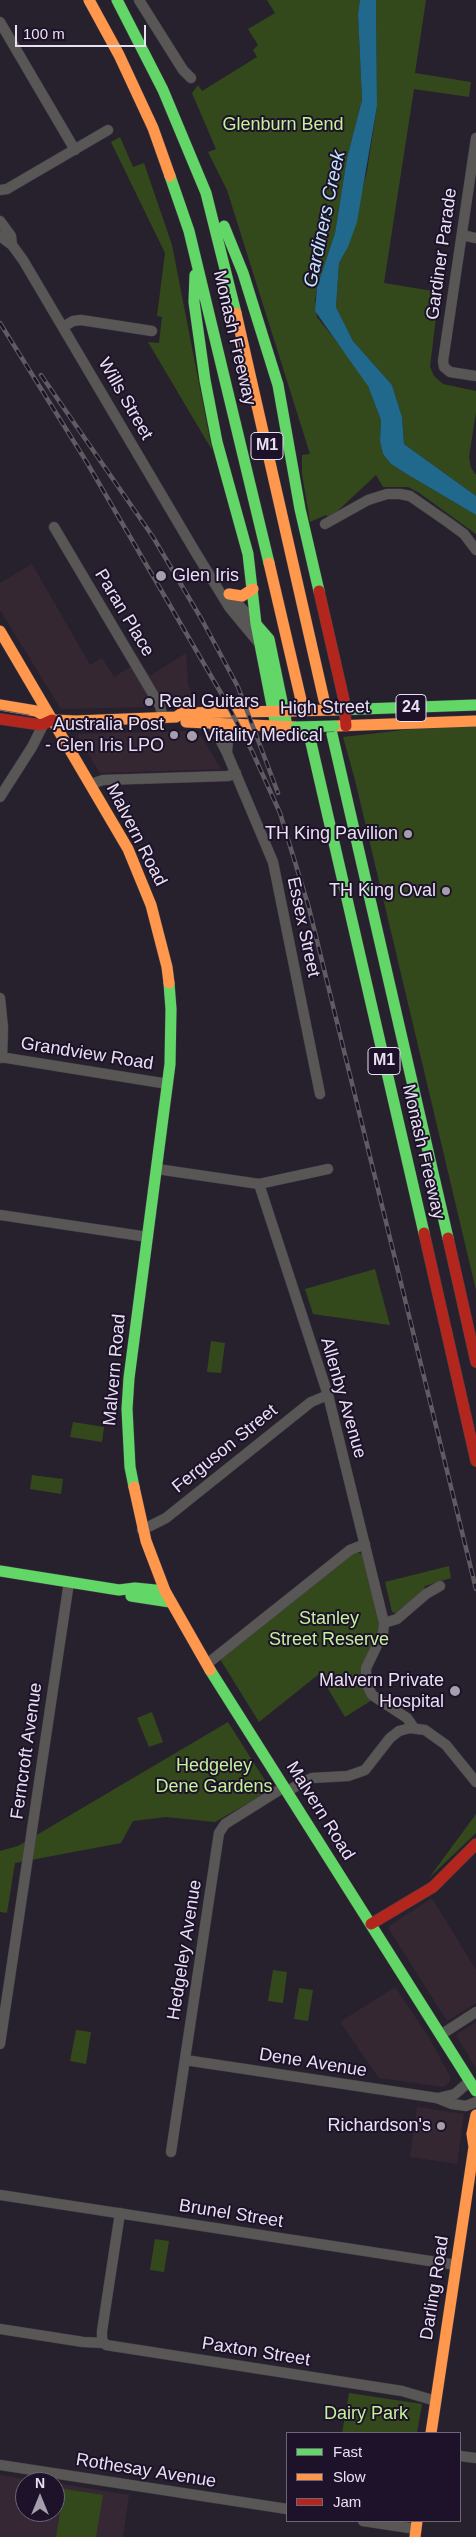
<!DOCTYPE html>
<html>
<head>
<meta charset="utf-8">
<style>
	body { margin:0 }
	#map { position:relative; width:476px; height:2537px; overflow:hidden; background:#27212e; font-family:Arial,sans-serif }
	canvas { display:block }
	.legend { position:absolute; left:286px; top:2432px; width:175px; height:90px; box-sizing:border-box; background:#1d1229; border:1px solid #6e6579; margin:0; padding:6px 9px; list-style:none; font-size:15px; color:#e8e1f2 }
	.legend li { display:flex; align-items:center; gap:10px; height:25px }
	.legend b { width:25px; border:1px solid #6e6579 }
	.north { position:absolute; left:15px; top:2472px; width:50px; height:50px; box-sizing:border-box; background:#1d1229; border:1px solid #6e6579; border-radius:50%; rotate:0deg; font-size:14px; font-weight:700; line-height:20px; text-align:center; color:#e8e1f2 }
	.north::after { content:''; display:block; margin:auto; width:18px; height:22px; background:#a49ead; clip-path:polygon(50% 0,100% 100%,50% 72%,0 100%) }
	.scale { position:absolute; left:15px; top:25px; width:131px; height:22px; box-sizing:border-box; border:2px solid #e8e1f2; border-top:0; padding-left:6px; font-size:15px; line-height:18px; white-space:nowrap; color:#e8e1f2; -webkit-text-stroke:4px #1d1229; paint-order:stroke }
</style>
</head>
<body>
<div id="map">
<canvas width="476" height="2537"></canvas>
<ul class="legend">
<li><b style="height:6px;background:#63d668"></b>Fast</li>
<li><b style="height:6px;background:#ff974d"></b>Slow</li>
<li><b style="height:6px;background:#b3261e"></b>Jam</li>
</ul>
<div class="north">N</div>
<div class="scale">100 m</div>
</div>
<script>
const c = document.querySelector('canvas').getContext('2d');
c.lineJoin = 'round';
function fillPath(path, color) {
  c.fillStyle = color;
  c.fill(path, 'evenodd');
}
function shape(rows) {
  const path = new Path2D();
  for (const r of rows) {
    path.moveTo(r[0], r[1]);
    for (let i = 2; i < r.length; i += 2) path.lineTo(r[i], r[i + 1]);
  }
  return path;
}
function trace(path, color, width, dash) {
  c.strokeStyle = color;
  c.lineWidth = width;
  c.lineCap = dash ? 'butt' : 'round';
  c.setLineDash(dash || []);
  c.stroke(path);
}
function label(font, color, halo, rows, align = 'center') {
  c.font = font + ' Arial,sans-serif';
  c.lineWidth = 4;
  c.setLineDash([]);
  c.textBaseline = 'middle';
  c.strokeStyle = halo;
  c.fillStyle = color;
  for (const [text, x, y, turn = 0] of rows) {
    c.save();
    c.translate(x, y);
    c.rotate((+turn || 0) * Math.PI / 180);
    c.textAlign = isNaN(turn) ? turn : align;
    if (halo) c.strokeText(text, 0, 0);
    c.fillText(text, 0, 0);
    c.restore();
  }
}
fillPath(shape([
	[32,564,90,665,102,658,114,677,140,661,150,676,186,653,188,685,198,706,61,709,0,610,0,583],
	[184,731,201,736,221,769,100,773,78,737,79,734],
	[432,1898,476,1970,476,2003,447,2021,389,1929,389,1926],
	[395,1987,428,2036,450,2076,450,2081,444,2087,379,2078,340,2022],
	[476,2022,476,2068,456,2035],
	[417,2107,464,2114,457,2164,410,2157]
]), '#352732');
fillPath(shape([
	[0,2475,45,2482,25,2482,25,2512,55,2512,55,2483,129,2495,123,2537,0,2537]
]), '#352733');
fillPath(shape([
	[267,0,360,0,358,14,362,100,347,158,335,233,317,287,315,300,317,317,364,376,368,386,381,420,380,441,383,454,391,464,405,473,476,515,476,534,418,492,408,487,383,487,376,475,330,518,326,515,310,522,302,474,302,455,310,454,227,190,208,152,216,149,192,93,198,85,202,91,257,57,253,50,258,45,248,29,275,13],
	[376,0,426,0,415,73,471,82,469,97,414,89,384,283,439,292,430,367,434,376,443,384,476,391,476,412,469,457,471,468,476,475,476,496,404,444,402,417,392,385,353,341,336,307,339,263,348,247,367,171,377,106],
	[120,137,133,167,144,163,172,245,212,450,148,342,159,343,162,317,157,316,165,253,111,142],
	[476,726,476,1290,355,780,343,737,421,728],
	[375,1269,390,1325,313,1314,305,1289],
	[211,1341,225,1343,221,1373,207,1372],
	[73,1422,104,1427,102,1442,70,1437],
	[32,1475,63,1479,61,1494,30,1489],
	[358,1552,363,1555,380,1629,369,1650,372,1700,345,1717,319,1674,259,1722,220,1659,350,1555],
	[449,1566,451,1578,425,1586,424,1590,396,1613,392,1612,385,1582],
	[152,1712,163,1742,149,1747,137,1718],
	[228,1722,271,1790,215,1822,166,1817,133,1821,121,1843,15,1863,7,1913,0,1912,0,1851,18,1846],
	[476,1814,476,1833,429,1878],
	[273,1970,287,1972,283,2003,268,2001],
	[299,1988,313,1990,308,2021,294,2019],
	[76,2030,91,2032,86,2064,70,2061],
	[155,2239,169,2241,164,2272,150,2270],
	[349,2393,422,2404,417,2433,342,2433],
	[64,2489,103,2495,96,2537,56,2537]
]), '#33491c');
fillPath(shape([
	[360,0,376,0,377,106,357,222,348,247,339,263,336,307,353,341,392,385,402,417,404,444,476,496,476,515,405,473,391,464,383,454,380,441,381,420,368,386,315,311,317,287,335,233,347,158,362,100,358,14]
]), '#21688d');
const street = shape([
	[139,0,183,70,191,78],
	[0,22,75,150],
	[476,138,443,361,444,367,450,372,476,376],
	[0,190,7,189,108,130],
	[0,221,11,236,12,245],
	[462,235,476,238],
	[0,236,12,245,23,260,196,553,229,607,258,642],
	[63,327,73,321,81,320,152,331],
	[325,524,368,500,387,494,400,494,410,496,449,523,464,534,476,550],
	[54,527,160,706,163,718],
	[229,594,256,624],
	[211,722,227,753,273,862,320,1094],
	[227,753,228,738,238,725],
	[91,784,103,780,228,776,236,773],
	[0,797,32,747,43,725],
	[0,998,3,1028,2,1058],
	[0,1057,168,1084],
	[157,1169,259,1184,328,1169],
	[259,1184,328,1395,384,1623,383,1633,366,1668,366,1683,372,1695,407,1718,414,1728],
	[0,1215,148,1237],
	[142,1530,166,1518,311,1402,328,1395],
	[384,1623,397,1619,426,1594,440,1586],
	[207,1664,350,1550,365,1544],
	[287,1791,312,1778,348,1776,365,1770,390,1738,399,1731,410,1728,425,1730,446,1745,476,1782],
	[442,2034,476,2012],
	[0,2044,69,1582],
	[185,2060,437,2098,452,2104,466,2106,476,2102],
	[438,2098,455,2094,470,2081],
	[171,2152,219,1833,225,1824,284,1787],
	[0,2195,456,2265],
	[120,2213,102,2331,102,2340,106,2345,402,2391,436,2401],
	[0,2329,83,2342,104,2343],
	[460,2456,476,2458],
	[0,2465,287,2509],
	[363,2521,416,2529]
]);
const fast = shape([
	[117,0,163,90,206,193,236,313],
	[170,176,189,231,269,563],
	[224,226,243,273,278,385,300,509,319,591],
	[195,275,194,302,205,380,217,442,248,554,256,624],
	[256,624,269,639,286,721],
	[256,624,275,721],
	[334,710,476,705],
	[309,734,424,1233],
	[332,734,448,1238],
	[134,1487,130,1467,127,1409,129,1378,170,1064,171,1009,169,983],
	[0,1571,119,1590,135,1588,165,1591],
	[131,1596,170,1602],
	[210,1670,476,2091]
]);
const slow = shape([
	[89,0,119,55,153,128,170,176],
	[236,313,324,700],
	[269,563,301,700],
	[229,594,242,596,253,589],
	[0,631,128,849,151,905,167,967,169,983],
	[0,705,36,711,52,720,76,721,176,717,182,713,292,711],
	[186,722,296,727],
	[335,726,476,721],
	[134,1487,146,1541,165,1591,210,1670],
	[431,2433,474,2147,472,2134,476,2115],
	[415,2537,417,2521]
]);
const jam = shape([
	[319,591,344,700,346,726],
	[0,719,41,725,52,720],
	[424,1233,476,1461],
	[448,1238,476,1362],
	[371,1924,433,1887,476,1844]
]);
trace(street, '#423d49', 11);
trace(fast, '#423d49', 12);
trace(slow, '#423d49', 12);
trace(jam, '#423d49', 12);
trace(street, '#595755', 10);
trace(fast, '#63d668', 11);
trace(slow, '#ff974d', 11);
trace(jam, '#b3261e', 11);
trace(shape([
	[0,710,29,715]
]), '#5e5c61', 1);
const rail = shape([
	[0,323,86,461,225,700,252,751,280,813,309,908,476,1589],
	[41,375,153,537,202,620,238,687,278,793]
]);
trace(rail, '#5e5c61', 4.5);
trace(rail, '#1d1229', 2.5, [8]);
const fastBridge = shape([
	[296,727,334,726]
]);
const slowBridge = shape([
	[292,711,334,710]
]);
trace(fastBridge, '#423d49', 12, []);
trace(slowBridge, '#423d49', 12, []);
trace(fastBridge, '#63d668', 11);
trace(slowBridge, '#ff974d', 11);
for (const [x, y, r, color] of [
	[161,576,6,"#a49ead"],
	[149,702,5,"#a49ead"],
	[174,735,5,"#a49ead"],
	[192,736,6,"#a49ead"],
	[408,834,5,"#a49ead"],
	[446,891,5,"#a49ead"],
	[455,1691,6,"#a49ead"],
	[441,2126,5,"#a49ead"]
]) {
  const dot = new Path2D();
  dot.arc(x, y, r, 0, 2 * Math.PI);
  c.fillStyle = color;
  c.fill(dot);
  trace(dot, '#1d1229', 2);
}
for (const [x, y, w] of [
	[267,446,32],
	[411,708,30],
	[384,1061,32]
]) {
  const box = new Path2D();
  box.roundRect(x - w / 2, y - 13.5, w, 27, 4);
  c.fillStyle = '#1d1229';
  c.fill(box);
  trace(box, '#e8e1f2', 1);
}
label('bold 16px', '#e8e1f2', null, [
	["M1",267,446],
	["24",411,708],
	["M1",384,1061]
]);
label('18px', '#c3f298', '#1d1229', [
	["Glenburn Bend",283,125],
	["Stanley",329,1619],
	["Street Reserve",329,1640],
	["Hedgeley",214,1766],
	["Dene Gardens",214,1787],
	["Dairy Park",366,2414]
]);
label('18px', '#e8e1f2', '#1d1229', [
	["Gardiner Parade",442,254,-82],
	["Monash Freeway",234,338,77],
	["Wills Street",125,399,60],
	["Paran Place",124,613,59],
	["High Street",325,708,-1],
	["Malvern Road",136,835,63],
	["Essex Street",303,927,78],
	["Grandview Road",87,1054,9],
	["Monash Freeway",423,1152,77],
	["Malvern Road",115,1370,-85],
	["Allenby Avenue",343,1398,74],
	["Ferguson Street",225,1449,-39],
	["Ferncroft Avenue",27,1751,-82],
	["Malvern Road",320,1811,58],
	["Hedgeley Avenue",185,1950,-81],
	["Dene Avenue",313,2063,9],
	["Brunel Street",231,2214,9],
	["Darling Road",435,2288,-81],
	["Paxton Street",256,2352,9],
	["Rothesay Avenue",146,2471,9]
]);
label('18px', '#e8e1f2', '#1d1229', [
	["Glen Iris",172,576,"left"],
	["Real Guitars",159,702,"left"],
	["Australia Post",164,725],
	["- Glen Iris LPO",164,746],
	["Vitality Medical",203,736,"left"],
	["TH King Pavilion",398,834],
	["TH King Oval",436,891],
	["Malvern Private",444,1681],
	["Hospital",444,1702],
	["Richardson's",431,2126]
], 'right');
label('italic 19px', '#c2e7ff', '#1d1229', [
	["Gardiners Creek",325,219,-78]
]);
</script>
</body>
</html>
